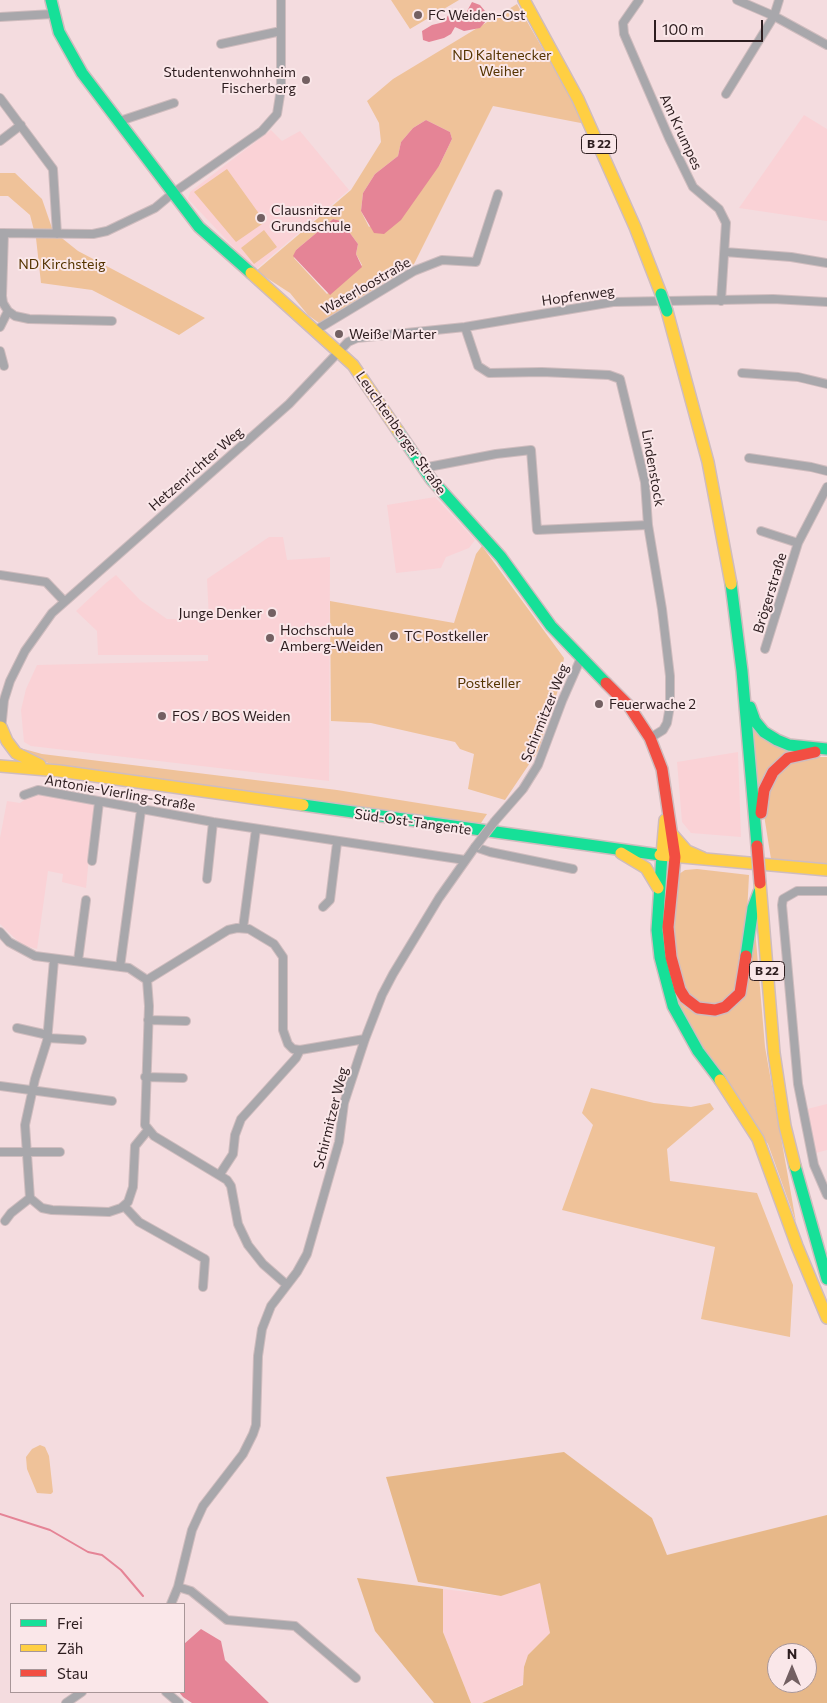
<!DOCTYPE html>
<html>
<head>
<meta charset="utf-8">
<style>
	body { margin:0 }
	#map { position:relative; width:827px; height:1703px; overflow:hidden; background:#f4dcdf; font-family:Commissioner,sans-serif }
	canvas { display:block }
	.legend { position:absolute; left:10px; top:1603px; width:175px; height:90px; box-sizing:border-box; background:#fae7e9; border:1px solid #a89698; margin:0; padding:6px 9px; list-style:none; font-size:15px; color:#2d1d1f }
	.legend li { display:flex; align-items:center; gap:10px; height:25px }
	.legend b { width:25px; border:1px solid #a89698 }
	.north { position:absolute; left:767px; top:1643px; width:50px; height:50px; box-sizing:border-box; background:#fae7e9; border:1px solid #a89698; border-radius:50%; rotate:0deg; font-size:14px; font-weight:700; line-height:20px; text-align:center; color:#2d1d1f }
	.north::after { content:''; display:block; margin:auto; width:18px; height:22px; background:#736062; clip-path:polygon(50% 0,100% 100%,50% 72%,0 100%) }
	.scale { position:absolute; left:654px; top:20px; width:109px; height:22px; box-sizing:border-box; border:2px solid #2d1d1f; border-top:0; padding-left:6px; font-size:15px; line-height:18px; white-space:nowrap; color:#2d1d1f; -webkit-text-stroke:4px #fae7e9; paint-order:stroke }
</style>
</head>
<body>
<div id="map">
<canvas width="827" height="1703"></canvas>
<ul class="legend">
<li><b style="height:6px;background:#16e098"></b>Frei</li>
<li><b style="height:6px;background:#ffcf43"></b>Zäh</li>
<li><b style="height:6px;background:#f24e42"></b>Stau</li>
</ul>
<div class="north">N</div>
<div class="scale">100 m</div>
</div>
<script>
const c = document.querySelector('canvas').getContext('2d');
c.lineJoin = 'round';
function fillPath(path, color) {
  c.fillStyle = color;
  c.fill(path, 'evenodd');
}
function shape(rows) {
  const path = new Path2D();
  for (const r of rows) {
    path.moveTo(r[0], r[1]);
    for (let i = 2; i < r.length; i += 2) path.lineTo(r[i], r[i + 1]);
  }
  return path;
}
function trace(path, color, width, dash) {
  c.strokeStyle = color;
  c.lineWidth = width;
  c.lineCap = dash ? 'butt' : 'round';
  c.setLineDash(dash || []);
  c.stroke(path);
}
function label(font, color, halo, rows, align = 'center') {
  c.font = font + ' Commissioner,sans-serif';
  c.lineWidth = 4;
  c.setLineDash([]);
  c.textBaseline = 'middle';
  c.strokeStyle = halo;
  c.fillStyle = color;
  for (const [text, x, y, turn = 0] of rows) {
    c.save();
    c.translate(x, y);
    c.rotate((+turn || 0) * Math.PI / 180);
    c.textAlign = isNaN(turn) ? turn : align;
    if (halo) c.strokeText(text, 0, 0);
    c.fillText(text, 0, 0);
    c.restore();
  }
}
fillPath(shape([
	[804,115,827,129,827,221,739,208],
	[271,130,282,141,300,131,349,190,255,270,188,199,190,192],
	[435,497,475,540,469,548,446,557,441,568,396,573,387,505],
	[269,537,283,537,287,560,330,557,329,781,31,746,24,742,21,710,26,689,37,665,208,661,208,655,98,655,97,631,76,611,107,582,116,575,140,600,167,619,209,620,207,579],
	[738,752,741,837,691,833,682,822,677,762],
	[35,793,94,804,86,888,62,882,63,874,48,871,37,949,22,945,0,924,0,838,7,801,20,803],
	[827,1104,827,1150,816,1153,807,1109],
	[540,1582,550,1633,528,1655,524,1667,523,1684,482,1703,471,1703,443,1632,443,1589,501,1596]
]), '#fad2d6');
fillPath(shape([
	[391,0,459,0,410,29],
	[517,4,586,124,493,106,414,264,319,323,308,315,290,293,256,271,351,190,381,142,379,123,367,101,393,79],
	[426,120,450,132,452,139,439,166,369,227,361,211,363,193,375,174,398,156,401,142,413,128],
	[333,219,341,221,358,244,356,254,362,265,327,294,294,258,296,250],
	[227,169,265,222,236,242,194,192],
	[0,173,15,173,42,199,53,231,78,251,205,318,179,335,92,290,41,283,36,238,30,215,8,196,0,196],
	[264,230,277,247,254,264,241,248],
	[482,546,564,658,559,687,538,751,505,800,468,789,474,754,460,749,455,742,371,723,331,721,330,601,454,623,476,554],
	[749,717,802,751,757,796],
	[24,749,42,754,337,790,487,814,479,826,58,766,20,754],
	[816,757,827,757,827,867,771,859,764,815,765,801,776,775,789,763],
	[697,869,749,875,747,914,738,988,720,1005,701,1005,683,990,671,934,679,874,685,870],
	[754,917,765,1047,796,1222,768,1144,704,1055,672,989,685,1007,699,1013,734,1006],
	[591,1088,654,1103,691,1107,710,1103,714,1109,667,1149,670,1181,757,1193,793,1285,790,1337,701,1319,715,1247,562,1210,593,1125,582,1113],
	[40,1445,45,1447,49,1456,53,1492,51,1494,37,1493,27,1469,26,1457,32,1449]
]), '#efc299');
fillPath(shape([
	[564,1452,652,1518,667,1555,827,1515,827,1703,482,1703,523,1685,524,1667,528,1655,550,1633,540,1583,501,1596,418,1582,386,1477],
	[777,1653,807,1653,807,1683,777,1683],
	[357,1578,443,1589,443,1632,471,1703,434,1703,375,1631]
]), '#e7b889');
fillPath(shape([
	[472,2,480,5,485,11,486,21,480,28,464,31,455,27,451,34,444,38,429,42,423,40,422,31,432,25,444,22,450,12,466,13],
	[426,120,450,132,452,139,439,166,401,220,384,234,374,233,361,211,363,193,375,174,398,156,401,142,413,128],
	[333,219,341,221,358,244,356,254,362,267,330,295,293,256,296,250],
	[201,1629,221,1641,225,1660,269,1703,192,1703,183,1697,179,1692,184,1692,184,1644]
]), '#e58496');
trace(shape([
	[0,1514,50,1530,88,1552,102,1555,121,1570,143,1596]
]), '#e58496', 2);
const street = shape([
	[639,0,623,23,624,34,669,138,693,187,719,209,726,223,721,301],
	[737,0,774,16,827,45],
	[0,17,53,14],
	[221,44,281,31],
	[726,94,774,16,779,0],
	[0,98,53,169,57,234],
	[120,121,174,103],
	[0,141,21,125],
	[0,233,93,234,107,231,155,208,173,193,262,131,277,114,281,89,281,0],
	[725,252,791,257,827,263],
	[8,311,15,316,29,319,112,321],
	[0,327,8,311,3,303,2,296,4,233],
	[465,327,478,366,489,373,542,372,609,375,620,379,645,482,648,525,662,609,670,676,670,706,667,723,663,730,650,738],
	[316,330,414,271,442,260,476,262,498,194],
	[0,351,4,366],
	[742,373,798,377,827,384],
	[749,458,811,467,827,471],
	[423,468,496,454,531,450,537,530,648,525],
	[761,531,798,543],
	[0,575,46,582,64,601],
	[765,649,798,543,827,487],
	[1,730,4,700,10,681,25,651,52,613,289,404,348,342,357,338,465,327,613,302,773,299,827,302],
	[24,795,38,790,213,822,465,860],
	[495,821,523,789,538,765,562,701,581,658],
	[92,861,99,802],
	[207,879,213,822],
	[827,891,797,891,783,899,782,905,798,1084,814,1165,827,1195],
	[323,907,330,900,337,843],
	[243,928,256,829],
	[0,932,9,942,35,956,129,968,147,980,149,1006,145,1125,154,1136,227,1180,231,1186,238,1224,248,1245,263,1264,287,1285],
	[54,960,47,1041,35,1079,25,1125,30,1198,42,1208,52,1210,109,1212,121,1208,128,1202,133,1187,135,1146,148,1130],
	[78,961,86,900],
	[120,967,141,810],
	[147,980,228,930,237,928,249,929,274,944,283,957,283,1030,288,1044,293,1049,300,1050],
	[148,1020,186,1021],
	[17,1028,48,1035],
	[48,1038,82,1040],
	[145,1077,183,1078],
	[0,1086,112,1101],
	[0,1152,60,1152],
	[220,1174,233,1154,235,1135,241,1119,296,1058,300,1050,365,1039],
	[124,1206,139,1222,205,1259,203,1287],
	[5,1221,11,1213,30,1198],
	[178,1587,191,1591,227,1620,295,1626,356,1678],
	[171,1604,178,1587,192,1530,203,1506,243,1454,253,1434,256,1425,258,1356,262,1329,271,1306,297,1272,307,1254,339,1142,344,1103,365,1039,382,995,393,974,439,898,475,847,490,852,573,869],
	[166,1692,179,1703],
	[66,1703,82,1692]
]);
const fast = shape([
	[51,0,59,32,82,73,199,227,251,273],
	[398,431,431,479,501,557,551,626,606,683],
	[731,584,742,671,757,846],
	[750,707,755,721,764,732,777,740,789,745,827,749],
	[303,805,660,855],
	[662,855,657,930,660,957,673,1006,698,1051,720,1080],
	[746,956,753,908,759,892],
	[795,1166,827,1279]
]);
const slow = shape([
	[524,0,578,99,635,227,661,294],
	[251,273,353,365,398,431],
	[667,311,708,462,731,584],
	[1,727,7,741,16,753,40,765],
	[0,766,59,771,303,805],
	[673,835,687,851,703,858],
	[621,853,646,868,658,888],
	[660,855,827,870],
	[662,855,665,820],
	[760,883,774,1053,785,1126,795,1166],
	[720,1080,758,1139,797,1246,827,1318]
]);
const jam = shape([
	[606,683,629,706,650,738,662,769,675,857],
	[761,813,764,790,773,772,788,758,815,752],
	[675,857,668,927,671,957,680,990,685,998,698,1008,715,1010,725,1007,740,993,746,956]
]);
trace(street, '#cfbcbe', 10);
trace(fast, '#cfbcbe', 14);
trace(slow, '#cfbcbe', 14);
trace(jam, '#cfbcbe', 14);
trace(street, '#a8a7ab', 8);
trace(fast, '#16e098', 11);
trace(slow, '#ffcf43', 11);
trace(jam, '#f24e42', 11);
const streetBridge = shape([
	[475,847,495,821]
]);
const fastBridge = shape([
	[661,294,667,311]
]);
const jamBridge = shape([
	[757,846,760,883]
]);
trace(streetBridge, '#cfbcbe', 10, []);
trace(fastBridge, '#cfbcbe', 14, []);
trace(jamBridge, '#cfbcbe', 14, []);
trace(streetBridge, '#a8a7ab', 8);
trace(fastBridge, '#16e098', 11);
trace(jamBridge, '#f24e42', 11);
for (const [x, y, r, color] of [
	[418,15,5,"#736062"],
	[306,80,5,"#736062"],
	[261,218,5,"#736062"],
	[339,334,5,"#736062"],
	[272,613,5,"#736062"],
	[394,636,5,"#736062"],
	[270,638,5,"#736062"],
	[599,704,5,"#736062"],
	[162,716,5,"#736062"]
]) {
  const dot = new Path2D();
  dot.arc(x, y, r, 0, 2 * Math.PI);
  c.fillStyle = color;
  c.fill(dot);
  trace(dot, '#fae7e9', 2);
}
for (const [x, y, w] of [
	[599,144,35],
	[767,971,35]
]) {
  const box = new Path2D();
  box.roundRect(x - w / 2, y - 9.5, w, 19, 4);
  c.fillStyle = '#fae7e9';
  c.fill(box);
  trace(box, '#2d1d1f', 1);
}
label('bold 12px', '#2d1d1f', null, [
	["B 22",599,144],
	["B 22",767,971]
]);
label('14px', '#2d1d1f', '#fae7e9', [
	["FC Weiden-Ost",428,15],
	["Studentenwohnheim",296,72,"right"],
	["Fischerberg",296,88,"right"],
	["Clausnitzer",271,210],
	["Grundschule",271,226],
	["Weiße Marter",349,334],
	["Junge Denker",262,613,"right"],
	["Hochschule",280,630],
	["Amberg-Weiden",280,646],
	["TC Postkeller",404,636],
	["Feuerwache 2",609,704],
	["FOS / BOS Weiden",172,716]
], 'left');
label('14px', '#553400', '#fae7e9', [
	["ND Kaltenecker",502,55],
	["Weiher",502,71],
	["ND Kirchsteig",62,264],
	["Postkeller",489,683]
]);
label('14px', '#2d1d1f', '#fae7e9', [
	["Am Krumpes",681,132,65],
	["Waterloostraße",366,286,-30],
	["Hopfenweg",578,296,-8],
	["Leuchtenberger Straße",401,433,55],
	["Lindenstock",653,468,80],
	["Hetzenrichter Weg",196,469,-41],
	["Brögerstraße",770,593,-73],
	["Schirmitzer Weg",545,713,-68],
	["Antonie-Vierling-Straße",120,793,10],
	["Süd-Ost-Tangente",413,822,8],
	["Schirmitzer Weg",331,1118,-76]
]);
</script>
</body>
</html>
